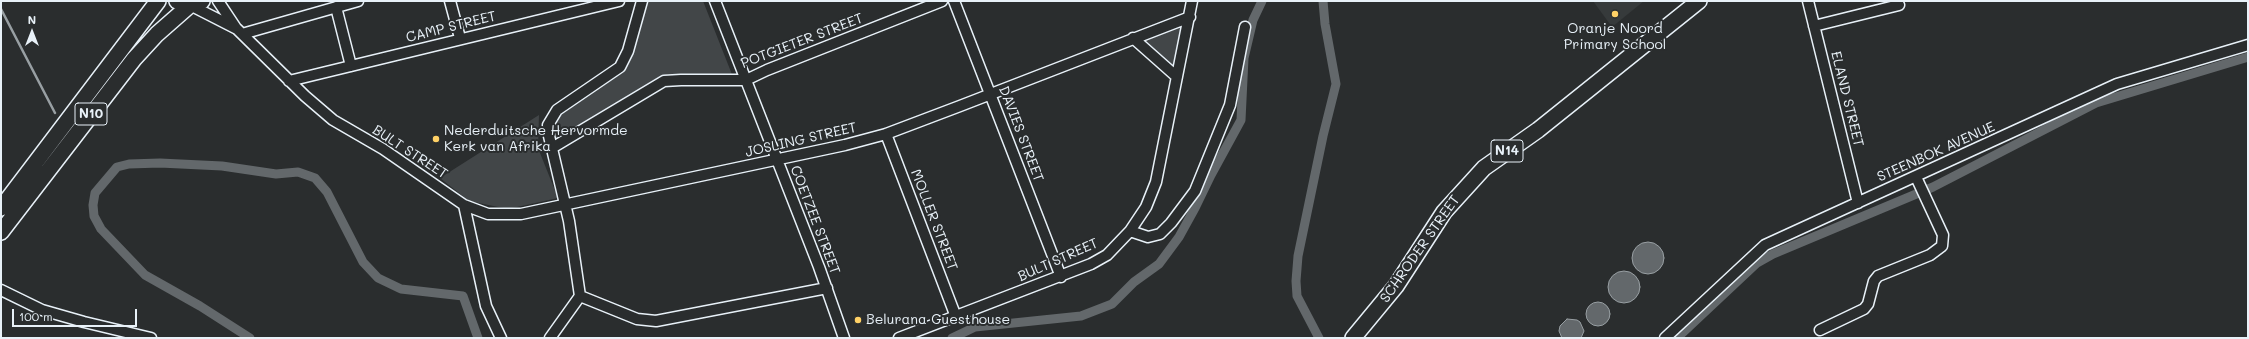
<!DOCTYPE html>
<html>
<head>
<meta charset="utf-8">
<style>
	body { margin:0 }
	#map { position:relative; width:2249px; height:339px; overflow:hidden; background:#2a2d2e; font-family:Mali,sans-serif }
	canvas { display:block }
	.frame { position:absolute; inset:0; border:2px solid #e8f1f8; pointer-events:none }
	.north { position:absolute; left:12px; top:12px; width:40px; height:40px; -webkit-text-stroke:3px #2a2d2e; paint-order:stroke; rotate:0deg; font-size:11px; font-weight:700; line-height:16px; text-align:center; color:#e8f1f8 }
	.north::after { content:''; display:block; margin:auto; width:14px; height:18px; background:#e8f1f8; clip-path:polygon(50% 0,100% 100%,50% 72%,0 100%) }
	.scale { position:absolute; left:12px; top:309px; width:125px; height:18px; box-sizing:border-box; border:2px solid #e8f1f8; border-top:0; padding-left:5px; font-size:12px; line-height:14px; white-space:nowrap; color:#e8f1f8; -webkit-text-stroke:3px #2a2d2e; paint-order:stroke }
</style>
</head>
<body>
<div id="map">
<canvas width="2249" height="339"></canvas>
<div class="frame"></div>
<div class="north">N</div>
<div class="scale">100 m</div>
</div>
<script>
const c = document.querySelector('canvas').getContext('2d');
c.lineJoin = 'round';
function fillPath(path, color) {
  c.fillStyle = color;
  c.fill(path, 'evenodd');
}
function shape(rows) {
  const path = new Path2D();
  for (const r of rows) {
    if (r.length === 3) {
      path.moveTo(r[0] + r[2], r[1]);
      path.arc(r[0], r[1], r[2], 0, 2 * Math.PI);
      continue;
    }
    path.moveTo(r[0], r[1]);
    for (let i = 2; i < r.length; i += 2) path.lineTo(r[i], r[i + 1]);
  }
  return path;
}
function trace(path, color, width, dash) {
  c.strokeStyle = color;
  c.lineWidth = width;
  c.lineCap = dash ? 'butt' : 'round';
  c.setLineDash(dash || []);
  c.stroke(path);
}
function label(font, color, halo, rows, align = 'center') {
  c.font = font + ' Mali,sans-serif';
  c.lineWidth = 4;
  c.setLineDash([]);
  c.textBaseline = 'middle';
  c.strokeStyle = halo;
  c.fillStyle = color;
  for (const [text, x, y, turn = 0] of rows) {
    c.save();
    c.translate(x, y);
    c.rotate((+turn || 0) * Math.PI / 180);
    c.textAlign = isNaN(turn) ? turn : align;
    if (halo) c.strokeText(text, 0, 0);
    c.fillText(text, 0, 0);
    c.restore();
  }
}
fillPath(shape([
	[1593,1,1644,1,1612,27]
]), '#363a3b');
fillPath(shape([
	[653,1,703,1,733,77,668,74,557,142,552,125,559,115,623,69,647,2],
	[1183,20,1174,68,1140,38],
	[539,115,538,148,558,198,508,209,469,201,440,178]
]), '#424648');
const water = shape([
	[1648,258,16],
	[1624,287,16],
	[1598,314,12],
	[1567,319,1577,320,1580,322,1584,331,1581,338,1562,338,1559,331,1560,326,1567,319]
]);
fillPath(water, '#63686b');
trace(water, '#989fa3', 1);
trace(shape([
	[1,9,55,113]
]), '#989fa3', 2.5);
trace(shape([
	[250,338,200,306,145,275,101,229,94,216,93,205,95,193,117,167,129,164,160,163,222,166,276,174,298,172,315,178,327,192,363,262,378,278,401,289,463,296,478,338],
	[952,338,975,327,1081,316,1112,304,1134,282,1159,264,1179,237,1195,208,1211,175,1241,120,1244,58,1253,20,1262,1],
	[1319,338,1297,296,1296,281,1298,256,1323,136,1336,84,1325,24,1323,1],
	[1677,338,1757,263,1773,254,1933,187,2096,103,2248,57]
]), '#63686b', 9);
const minor = shape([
	[218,1,236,28],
	[450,1,460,38],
	[715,1,819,267,844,338],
	[954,1,1061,277],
	[1808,1,1858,203],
	[190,5,237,29,305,96,333,120,383,149,464,205,486,306,501,338],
	[336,7,351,66],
	[1814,26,1899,5],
	[242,34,358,1],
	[1133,38,1177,77],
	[289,81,619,1],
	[886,134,956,317],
	[552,148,664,81,681,80,746,80,767,70,942,1],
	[464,205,488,214,521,214,845,145,886,134,960,106,1190,17],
	[1130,231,1148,237,1160,234,1171,223,1195,191,1230,105,1245,27],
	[1,290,42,310,84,322,151,338],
	[580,296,637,319,656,321,827,288],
	[1820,330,1864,309,1868,304,1874,281,1878,276,1930,255,1942,246,1943,235,1916,177],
	[550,338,580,296,569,221,549,136,548,125,557,110,620,67,628,51,642,1],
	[899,338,1091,264,1107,255,1130,231,1146,207,1156,182,1192,1],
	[1665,338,1765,245,2117,84,2248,45]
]);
const highway = shape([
	[177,1,190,5,202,1],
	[1,208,158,1],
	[1,232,134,59,157,34,190,5],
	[1353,338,1396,286,1444,212,1484,168,1538,130,1699,1]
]);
trace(minor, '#e8f1f8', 13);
trace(highway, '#e8f1f8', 18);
trace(minor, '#2a2d2e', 10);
trace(highway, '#2a2d2e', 15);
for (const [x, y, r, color] of [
	[1615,14,4,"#ffd166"],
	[436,139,4,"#ffd166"],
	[858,320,4,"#ffd166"]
]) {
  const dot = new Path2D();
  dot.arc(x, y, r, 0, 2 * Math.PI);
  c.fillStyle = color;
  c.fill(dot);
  trace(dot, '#2a2d2e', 1.5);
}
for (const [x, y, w] of [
	[91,114,32],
	[1507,151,32]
]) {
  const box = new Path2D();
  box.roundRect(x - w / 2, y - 11, w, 22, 3);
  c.fillStyle = '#2a2d2e';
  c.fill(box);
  trace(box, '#e8f1f8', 1);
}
label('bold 13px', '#e8f1f8', null, [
	["N10",91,114],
	["N14",1507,151]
]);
label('14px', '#e8f1f8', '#2a2d2e', [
	["CAMP STREET",451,27,-14],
	["POTGIETER STREET",802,41,-21],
	["ELAND STREET",1847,99,76],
	["DAVIES STREET",1021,134,69],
	["JOSLING STREET",801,140,-13],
	["BULT STREET",410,152,33],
	["STEENBOK AVENUE",1936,152,-24],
	["COETZEE STREET",815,220,69],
	["MOLLER STREET",934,220,69],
	["SCHRODER STREET",1420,249,-55],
	["BULT STREET",1058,260,-24]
]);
label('14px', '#e8f1f8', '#2a2d2e', [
	["Oranje Noord",1615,29,"center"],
	["Primary School",1615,45,"center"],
	["Nederduitsche Hervormde",444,131],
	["Kerk van Afrika",444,147],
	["Belurana Guesthouse",866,320]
], 'left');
</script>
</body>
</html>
